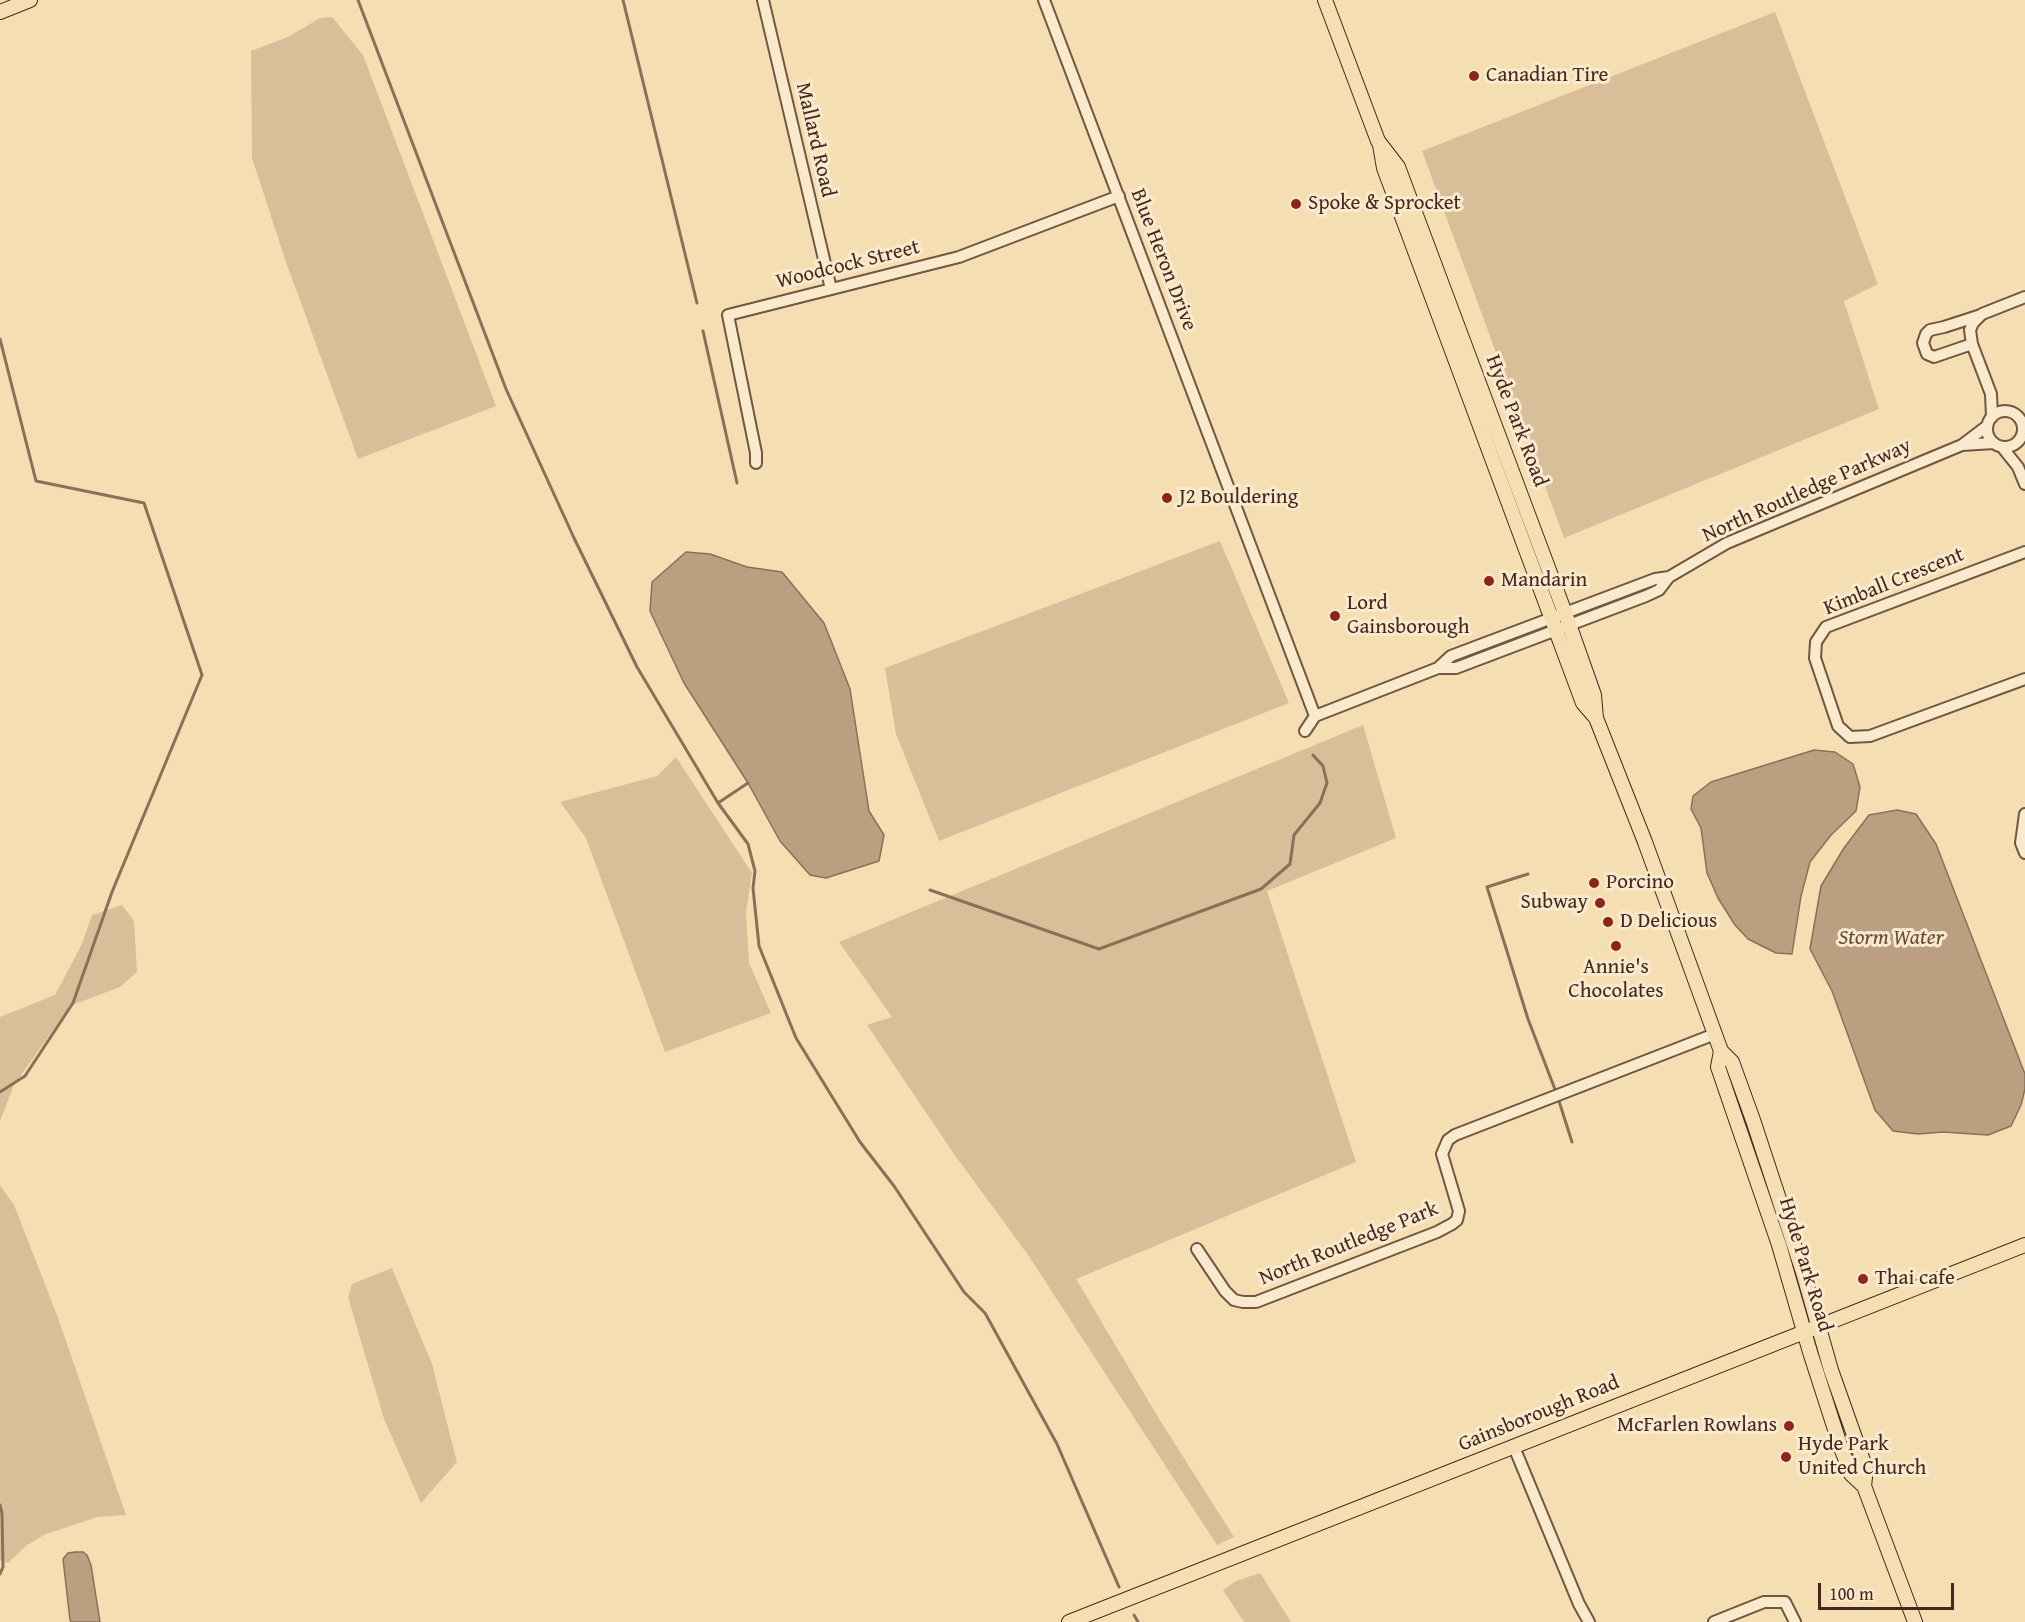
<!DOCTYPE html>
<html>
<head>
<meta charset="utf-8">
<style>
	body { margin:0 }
	#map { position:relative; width:2025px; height:1622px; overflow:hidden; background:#f6deb3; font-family:"Gentium Book Plus",serif }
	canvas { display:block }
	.scale { position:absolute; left:1818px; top:1583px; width:136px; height:27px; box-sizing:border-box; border:3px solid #45281d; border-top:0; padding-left:8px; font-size:18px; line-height:21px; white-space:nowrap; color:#45281d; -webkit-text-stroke:4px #f9eace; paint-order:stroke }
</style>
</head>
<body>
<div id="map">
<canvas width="2025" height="1622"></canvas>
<div class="scale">100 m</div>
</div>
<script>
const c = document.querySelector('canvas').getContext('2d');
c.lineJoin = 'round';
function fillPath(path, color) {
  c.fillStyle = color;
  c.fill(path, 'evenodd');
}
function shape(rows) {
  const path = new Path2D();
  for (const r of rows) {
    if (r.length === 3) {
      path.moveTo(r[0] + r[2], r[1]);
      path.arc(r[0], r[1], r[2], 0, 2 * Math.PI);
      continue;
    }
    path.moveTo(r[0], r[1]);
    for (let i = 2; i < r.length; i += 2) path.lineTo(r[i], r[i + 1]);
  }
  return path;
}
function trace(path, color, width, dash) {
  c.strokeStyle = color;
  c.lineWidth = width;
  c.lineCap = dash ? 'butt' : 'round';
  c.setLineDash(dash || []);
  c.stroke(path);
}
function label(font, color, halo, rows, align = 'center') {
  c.font = font + ' "Gentium Book Plus",serif';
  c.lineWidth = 6;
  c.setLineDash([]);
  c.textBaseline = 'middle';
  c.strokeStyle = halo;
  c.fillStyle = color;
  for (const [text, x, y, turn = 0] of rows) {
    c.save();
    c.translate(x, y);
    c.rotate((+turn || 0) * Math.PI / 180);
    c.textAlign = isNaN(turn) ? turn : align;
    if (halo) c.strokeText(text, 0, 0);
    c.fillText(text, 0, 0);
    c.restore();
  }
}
fillPath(shape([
	[1775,12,1878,284,1844,301,1879,409,1564,538,1422,151],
	[332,17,363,55,496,406,358,459,286,262,252,158,251,51,288,37,320,18],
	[1220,541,1289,703,939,841,896,734,885,668],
	[1363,725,1396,838,1267,891,1356,1162,1076,1279,1161,1422,1234,1537,1217,1545,1028,1255,954,1154,867,1025,892,1017,839,942],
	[676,757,752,873,746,912,749,963,771,1013,665,1052,586,838,560,802,657,776],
	[122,905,134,921,137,972,120,987,70,1006,14,1085,0,1121,0,1017,55,995,82,944,92,915],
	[0,1185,14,1205,57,1315,126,1515,98,1517,46,1534,27,1545,8,1563,0,1560],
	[392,1268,432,1364,457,1462,421,1503,384,1419,348,1297,352,1284],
	[1260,1573,1291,1622,1244,1622,1223,1590,1236,1581]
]), '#d8bf9a');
const water = shape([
	[686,552,710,554,747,567,782,572,824,623,850,689,869,811,884,835,879,861,826,878,810,875,780,841,748,783,684,683,650,611,652,582,686,552],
	[1814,750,1835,752,1853,764,1860,787,1856,811,1831,835,1810,862,1801,896,1792,954,1776,953,1748,939,1735,925,1718,898,1707,873,1701,828,1691,809,1693,796,1711,782,1814,750],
	[1897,810,1916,814,1936,844,2025,1074,2025,1089,2021,1105,2011,1126,1988,1135,1943,1132,1918,1134,1893,1131,1875,1110,1832,991,1810,949,1821,886,1844,848,1869,815,1897,810],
	[75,1552,83,1552,87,1555,91,1565,100,1622,71,1622,70,1620,63,1559,68,1553,75,1552]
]);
fillPath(water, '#baa080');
trace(water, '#8b7058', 1.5);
trace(shape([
	[358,0,506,389,574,538,637,667,718,803,748,844,755,871,753,888,759,946,796,1038,860,1142,894,1186,964,1292,985,1313,1057,1444,1119,1587],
	[623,0,697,303],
	[703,331,737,483],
	[0,339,36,481,144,503,202,675,112,892,73,1003,25,1076,0,1092],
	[718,803,748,783],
	[1528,874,1487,887,1528,1019,1556,1092],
	[930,890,1099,949,1261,889,1290,864,1294,835,1320,803,1327,783,1323,766,1313,755],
	[1558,1098,1572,1142],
	[0,1505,2,1513,3,1567,0,1574],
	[1134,1615,1138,1622]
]), '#8b7058', 3);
const minor = shape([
	[763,0,831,289],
	[1044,0,1315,716],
	[1972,344,1934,357,1927,354,1923,343,1926,334,1930,330,1944,327,1981,315],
	[2005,429,18],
	[1992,417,1991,394,1972,344,1970,330,1973,323,1982,314,2025,297],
	[1962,445,1994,443],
	[2002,447,2018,467,2025,484],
	[756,463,756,453,728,315,959,257,1119,196],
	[2025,552,1826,627,1816,642,1815,658,1838,726,1850,737,1870,736,2025,679],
	[1438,668,1456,668,1646,596,1659,590,1669,577,1727,543,1962,445,1987,426],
	[1315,716,1438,668,1451,656,1655,579,1669,577],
	[1305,731,1315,716],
	[2025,814,2021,843,2025,853],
	[1197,1249,1225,1291,1234,1300,1243,1302,1256,1302,1437,1232,1452,1224,1457,1220,1459,1211,1442,1154,1448,1140,1455,1135,1715,1034],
	[1514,1447,1579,1604,1589,1622],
	[1714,1622,1764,1602,1785,1602,1795,1622]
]);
const major = shape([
	[1325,0,1378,141,1398,167,1565,613,1594,695,1596,718],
	[0,12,30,0],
	[1380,145,1384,168,1583,703,1596,718,1645,842,1721,1051,1732,1062,1753,1120,1803,1272,1831,1370,1866,1469,1864,1486],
	[1721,1051,1718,1067,1779,1245,1810,1352,1840,1445,1851,1474,1864,1486,1915,1622],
	[1069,1622,2025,1245]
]);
trace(minor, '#715642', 14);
trace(major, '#45281d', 16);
trace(minor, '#f9eace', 10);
trace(major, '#f6deb3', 14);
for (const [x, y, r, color] of [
	[1474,76,6,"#8f2418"],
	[1296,204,6,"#8f2418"],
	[1167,498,6,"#8f2418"],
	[1489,581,6,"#8f2418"],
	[1335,616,6,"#8f2418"],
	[1594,883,6,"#8f2418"],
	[1600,903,6,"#8f2418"],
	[1608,922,6,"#8f2418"],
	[1616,946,6,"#8f2418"],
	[1863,1279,6,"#8f2418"],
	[1789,1426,6,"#8f2418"],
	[1786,1457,6,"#8f2418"]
]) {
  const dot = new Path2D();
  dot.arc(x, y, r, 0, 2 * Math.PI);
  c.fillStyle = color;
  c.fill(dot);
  trace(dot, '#f9eace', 2);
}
label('21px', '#45281d', '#f9eace', [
	["Canadian Tire",1486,76],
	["Spoke & Sprocket",1308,204],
	["J2 Bouldering",1179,498],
	["Mandarin",1501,581],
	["Lord",1347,604],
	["Gainsborough",1347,628],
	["Porcino",1606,883],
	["Subway",1588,903,"right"],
	["D Delicious",1620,922],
	["Annie's",1616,968,"center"],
	["Chocolates",1616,992,"center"],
	["Thai cafe",1875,1279],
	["McFarlen Rowlans",1777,1426,"right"],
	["Hyde Park",1798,1445],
	["United Church",1798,1469]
], 'left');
label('21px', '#45281d', '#f9eace', [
	["Mallard Road",815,140,77],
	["Blue Heron Drive",1163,260,69],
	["Woodcock Street",848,265,-14],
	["Hyde Park Road",1516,421,69],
	["North Routledge Parkway",1807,491,-24],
	["Kimball Crescent",1894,582,-22],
	["North Routledge Park",1349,1244,-22],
	["Hyde Park Road",1805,1265,73],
	["Gainsborough Road",1539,1414,-22]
]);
label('italic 22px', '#684c3b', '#f9eace', [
	["Storm Water",1891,938]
]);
</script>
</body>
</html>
